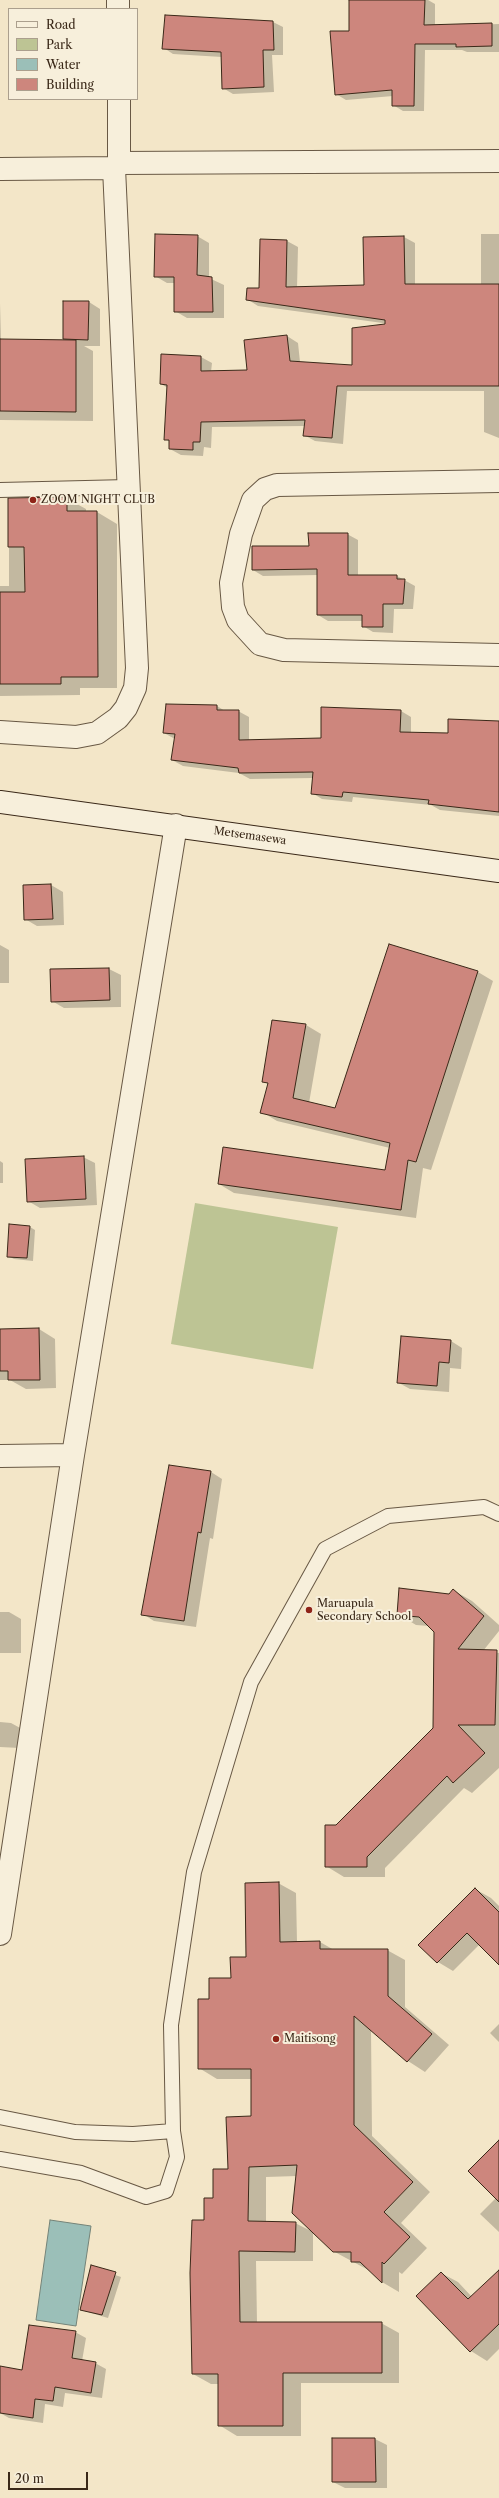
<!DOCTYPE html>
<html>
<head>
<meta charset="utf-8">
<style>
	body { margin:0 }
	#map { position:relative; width:499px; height:2498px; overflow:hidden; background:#f3e6c8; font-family:"Libre Caslon Text",serif }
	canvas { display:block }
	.legend { position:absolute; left:8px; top:8px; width:130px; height:92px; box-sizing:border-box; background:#f7efdb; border:1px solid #ab9f8d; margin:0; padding:5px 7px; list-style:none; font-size:12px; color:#3a2818 }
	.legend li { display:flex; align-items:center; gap:8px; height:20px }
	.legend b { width:20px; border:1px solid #ab9f8d }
	.scale { position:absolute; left:8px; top:2472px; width:80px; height:18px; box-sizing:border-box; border:2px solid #3a2818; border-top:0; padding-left:5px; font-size:12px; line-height:14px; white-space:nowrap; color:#3a2818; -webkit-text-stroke:3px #f7efdb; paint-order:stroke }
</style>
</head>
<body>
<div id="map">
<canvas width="499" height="2498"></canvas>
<ul class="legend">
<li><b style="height:5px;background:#f7efdb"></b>Road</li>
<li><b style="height:11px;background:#bdc494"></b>Park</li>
<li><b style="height:11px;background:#9bbfb8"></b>Water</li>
<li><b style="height:11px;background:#cd867d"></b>Building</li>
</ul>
<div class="scale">20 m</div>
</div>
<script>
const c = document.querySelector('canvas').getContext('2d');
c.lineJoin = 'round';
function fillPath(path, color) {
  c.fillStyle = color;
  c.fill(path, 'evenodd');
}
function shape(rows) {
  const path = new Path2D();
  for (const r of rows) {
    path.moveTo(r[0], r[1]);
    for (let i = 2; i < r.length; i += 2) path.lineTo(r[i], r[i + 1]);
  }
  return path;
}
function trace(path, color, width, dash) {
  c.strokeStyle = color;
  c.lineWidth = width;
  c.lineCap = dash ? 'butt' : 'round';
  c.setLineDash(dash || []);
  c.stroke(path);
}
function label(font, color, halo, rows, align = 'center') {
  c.font = font + ' "Libre Caslon Text",serif';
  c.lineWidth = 4;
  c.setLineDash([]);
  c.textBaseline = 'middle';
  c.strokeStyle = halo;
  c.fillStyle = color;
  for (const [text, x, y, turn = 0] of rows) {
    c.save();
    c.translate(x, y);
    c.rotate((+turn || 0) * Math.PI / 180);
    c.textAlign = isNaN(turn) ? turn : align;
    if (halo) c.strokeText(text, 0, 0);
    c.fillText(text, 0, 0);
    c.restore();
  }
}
fillPath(shape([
	[195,1203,338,1227,313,1369,171,1344]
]), '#bdc494');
const water = shape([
	[50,2220,91,2226,76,2326,36,2320,50,2220]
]);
fillPath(water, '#9bbfb8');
trace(water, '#748378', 1);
fillPath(shape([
	[350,0,428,0,435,4,435,26,499,24,499,52,467,52,462,50,425,50,424,111,403,111,393,105,393,96,346,100,336,94,350,32],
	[273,22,283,27,283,55,272,55,274,92,233,94,223,88,222,57,173,54,164,48],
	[481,234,499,234,499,438,484,432,484,391,347,391,343,444,315,441,304,435,305,426,212,427,211,448,204,447,203,456,181,455,170,449,170,442,165,439,168,388,161,384,162,355,201,357,212,363,211,372,248,371,245,341,287,336,298,343,300,362,353,366,390,324,258,306,247,299,260,289,261,240,287,241,298,247,297,288,365,286,364,238,404,237,415,243,415,285,481,285],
	[197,236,209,243,209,278,224,285,224,318,187,318,175,311,175,283,167,283,155,276],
	[89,302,100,309,100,346,84,346,93,351,93,421,0,420,0,303,1,340,68,341,64,339],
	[66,498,86,509,86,512,97,512,117,524,117,688,80,688,80,695,0,696,0,586,9,586,9,499],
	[347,534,358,540,358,576,397,576,415,586,413,609,394,609,393,633,373,632,363,626,363,621,328,621,318,615,318,575,263,576,253,570],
	[217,706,225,711,238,711,249,717,249,741,322,739,401,711,411,717,411,733,449,734,499,722,499,816,440,810,431,805,353,797,352,802,322,799,312,793,313,778,250,779,239,773,183,766,172,760,175,739,164,733],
	[51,885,63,892,64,925,37,926,25,919],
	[0,945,9,950,9,983,0,983],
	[109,969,121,975,121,1007,64,1008,52,1001],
	[478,972,493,981,431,1170,423,1168,416,1218,234,1193,219,1184,386,1171,390,1148,277,1121,262,1112,268,1084,263,1081,306,1025,321,1034,309,1103,336,1110],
	[83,1157,95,1163,97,1205,40,1208,28,1201],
	[0,1161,3,1163,3,1183,0,1183],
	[30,1227,35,1230,33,1261,14,1259,8,1256],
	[39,1329,55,1339,56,1388,26,1389,10,1380,0,1380,0,1330],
	[451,1341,462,1348,461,1369,450,1368,449,1392,410,1389,399,1383],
	[211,1472,222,1479,213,1539,210,1538,196,1627,154,1621,143,1614],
	[453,1590,472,1601,499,1625,499,1631,483,1651,499,1653,499,1768,472,1793,464,1788,385,1868,385,1877,344,1877,326,1866,337,1826,434,1728,434,1632,429,1626,416,1625,398,1614,449,1595],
	[0,1612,9,1612,21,1619,21,1653,0,1653],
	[0,1722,11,1723,22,1729,20,1748,0,1747],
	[278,1883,296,1893,297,1942,320,1942,334,1950,387,1950,405,1960,405,2007,449,2045,425,2072,408,2061,371,2029,372,2136,430,2192,401,2223,427,2248,402,2274,399,2272,399,2292,382,2282,372,2272,333,2251,297,2176,266,2177,266,2222,295,2223,313,2232,313,2261,256,2261,257,2323,381,2323,399,2333,399,2383,301,2383,301,2436,237,2436,219,2425,219,2384,211,2384,193,2374,205,2221,252,2117,252,2079,217,2079,199,2068,210,2000,232,1979,247,1958],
	[475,1889,491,1898,499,1906,499,1964,480,1944,453,1971,438,1962],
	[499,2024,499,2042,490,2033],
	[499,2145,499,2232,480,2214,496,2198],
	[92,2267,121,2277,108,2318,81,2310],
	[441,2273,458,2282,472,2297,499,2275,499,2349,487,2361,471,2351,417,2296],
	[75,2332,86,2338,82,2361,95,2363,106,2369,102,2398,65,2393,63,2407,45,2404,43,2423,9,2418,0,2413,0,2367,23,2371],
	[375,2439,387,2445,387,2488,345,2488,333,2482]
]), '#0003');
const building = shape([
	[349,0,425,0,424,25,492,23,492,46,456,47,456,44,415,44,414,106,392,106,392,90,335,95,330,31,349,31,349,0],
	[165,15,273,21,274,50,263,50,264,87,222,89,221,52,162,49,165,15],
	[155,234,198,235,197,275,212,277,213,312,174,312,174,277,154,277,155,234],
	[404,236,405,284,499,284,499,386,337,386,332,438,303,436,305,420,201,422,200,442,193,442,193,450,169,449,169,440,164,440,167,385,160,384,161,354,201,356,201,371,247,370,244,340,287,335,290,361,352,365,352,328,385,324,385,320,246,300,247,288,259,288,260,239,287,240,286,287,364,285,363,237,404,236],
	[63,301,89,301,88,340,63,339,63,301],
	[0,339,76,340,76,412,0,411,0,339],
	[67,497,67,511,97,511,98,677,61,677,61,684,0,684,0,592,25,592,24,547,8,547,8,498,67,497],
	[308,533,348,533,348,575,397,575,397,579,405,579,403,604,383,604,383,627,362,627,362,615,317,615,317,569,252,570,252,546,309,546,308,533],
	[166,704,217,705,217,710,239,710,239,740,321,738,321,707,401,710,400,732,448,733,448,719,499,721,499,812,428,804,429,800,343,792,342,797,311,794,313,772,239,773,238,768,171,760,175,734,163,733,166,704],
	[51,884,53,919,24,920,23,885,51,884],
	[389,944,478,971,416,1162,408,1160,401,1210,218,1184,223,1147,385,1170,390,1143,260,1113,268,1083,262,1082,272,1020,306,1024,293,1098,335,1108,389,944],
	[109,968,110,1000,51,1002,50,969,109,968],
	[84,1156,86,1199,27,1202,25,1159,84,1156],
	[9,1224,30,1226,27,1258,7,1257,9,1224],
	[39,1328,40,1380,8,1380,8,1371,0,1371,0,1329,39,1328],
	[401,1336,451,1340,449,1363,439,1362,437,1386,397,1383,401,1336],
	[169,1465,211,1471,201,1533,198,1532,184,1621,141,1615,169,1465],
	[399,1588,449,1594,453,1589,484,1616,458,1649,497,1650,495,1725,458,1725,485,1753,453,1783,447,1776,367,1857,367,1867,325,1867,325,1825,336,1825,433,1728,434,1632,419,1617,397,1615,399,1588],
	[279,1882,280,1942,320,1941,320,1949,388,1949,388,1996,432,2034,407,2062,354,2016,354,2125,413,2182,384,2212,410,2237,384,2264,382,2262,382,2283,360,2262,351,2262,351,2252,333,2252,292,2213,297,2165,249,2167,248,2221,296,2222,295,2252,239,2251,240,2322,382,2322,382,2373,283,2373,283,2426,218,2426,218,2374,192,2374,190,2273,192,2220,204,2220,204,2198,213,2198,213,2169,228,2169,226,2117,251,2116,251,2069,198,2069,198,1999,209,1999,209,1978,231,1978,230,1957,246,1957,245,1883,279,1882],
	[475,1888,499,1912,499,1965,467,1933,437,1963,418,1945,475,1888],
	[499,2140,499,2202,468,2171,499,2140],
	[91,2265,116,2272,102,2315,80,2310,91,2265],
	[499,2270,499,2324,470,2352,416,2296,441,2272,468,2299,499,2270],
	[29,2325,76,2331,72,2358,96,2362,91,2393,55,2387,53,2401,35,2399,33,2418,0,2413,0,2366,22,2370,29,2325],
	[332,2438,375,2438,376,2482,332,2482,332,2438]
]);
fillPath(building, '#cd867d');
trace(building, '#3a2818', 1);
const lane = shape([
	[0,490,128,487],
	[0,2117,75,2132,133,2134,173,2131],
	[0,2159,81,2173,146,2197,166,2191,177,2157,173,2131,171,2025,194,1872,251,1682,325,1549,388,1516,484,1507,499,1514]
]);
const street = shape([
	[118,0,118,9],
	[119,99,119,163],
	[0,169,114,168,119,163,499,161],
	[499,481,277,485,265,489,253,500,241,534,231,583,233,607,238,620,260,644,284,650,499,655],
	[0,732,76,737,97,733,118,718,126,708,135,688,137,668,114,168],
	[0,1456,73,1455],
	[0,1934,73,1455,176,825]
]);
const secondary = shape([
	[0,802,499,871]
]);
trace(lane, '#685844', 16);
trace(street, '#685844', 24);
trace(secondary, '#3a2818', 24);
trace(lane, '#f7efdb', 14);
trace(street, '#f7efdb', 22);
trace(secondary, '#f7efdb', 22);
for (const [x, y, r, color] of [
	[33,500,4,"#8f2418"],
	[309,1610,4,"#8f2418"],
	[276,2039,4,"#8f2418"]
]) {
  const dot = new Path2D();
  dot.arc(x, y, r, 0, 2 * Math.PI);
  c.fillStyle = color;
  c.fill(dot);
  trace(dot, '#f7efdb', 1.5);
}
label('11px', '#3a2818', '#f7efdb', [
	["ZOOM NIGHT CLUB",41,500],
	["Maruapula",317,1604],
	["Secondary School",317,1617],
	["Maitisong",284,2039]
], 'left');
label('11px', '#3a2818', '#f7efdb', [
	["Metsemasewa",250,836,8]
]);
</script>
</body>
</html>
